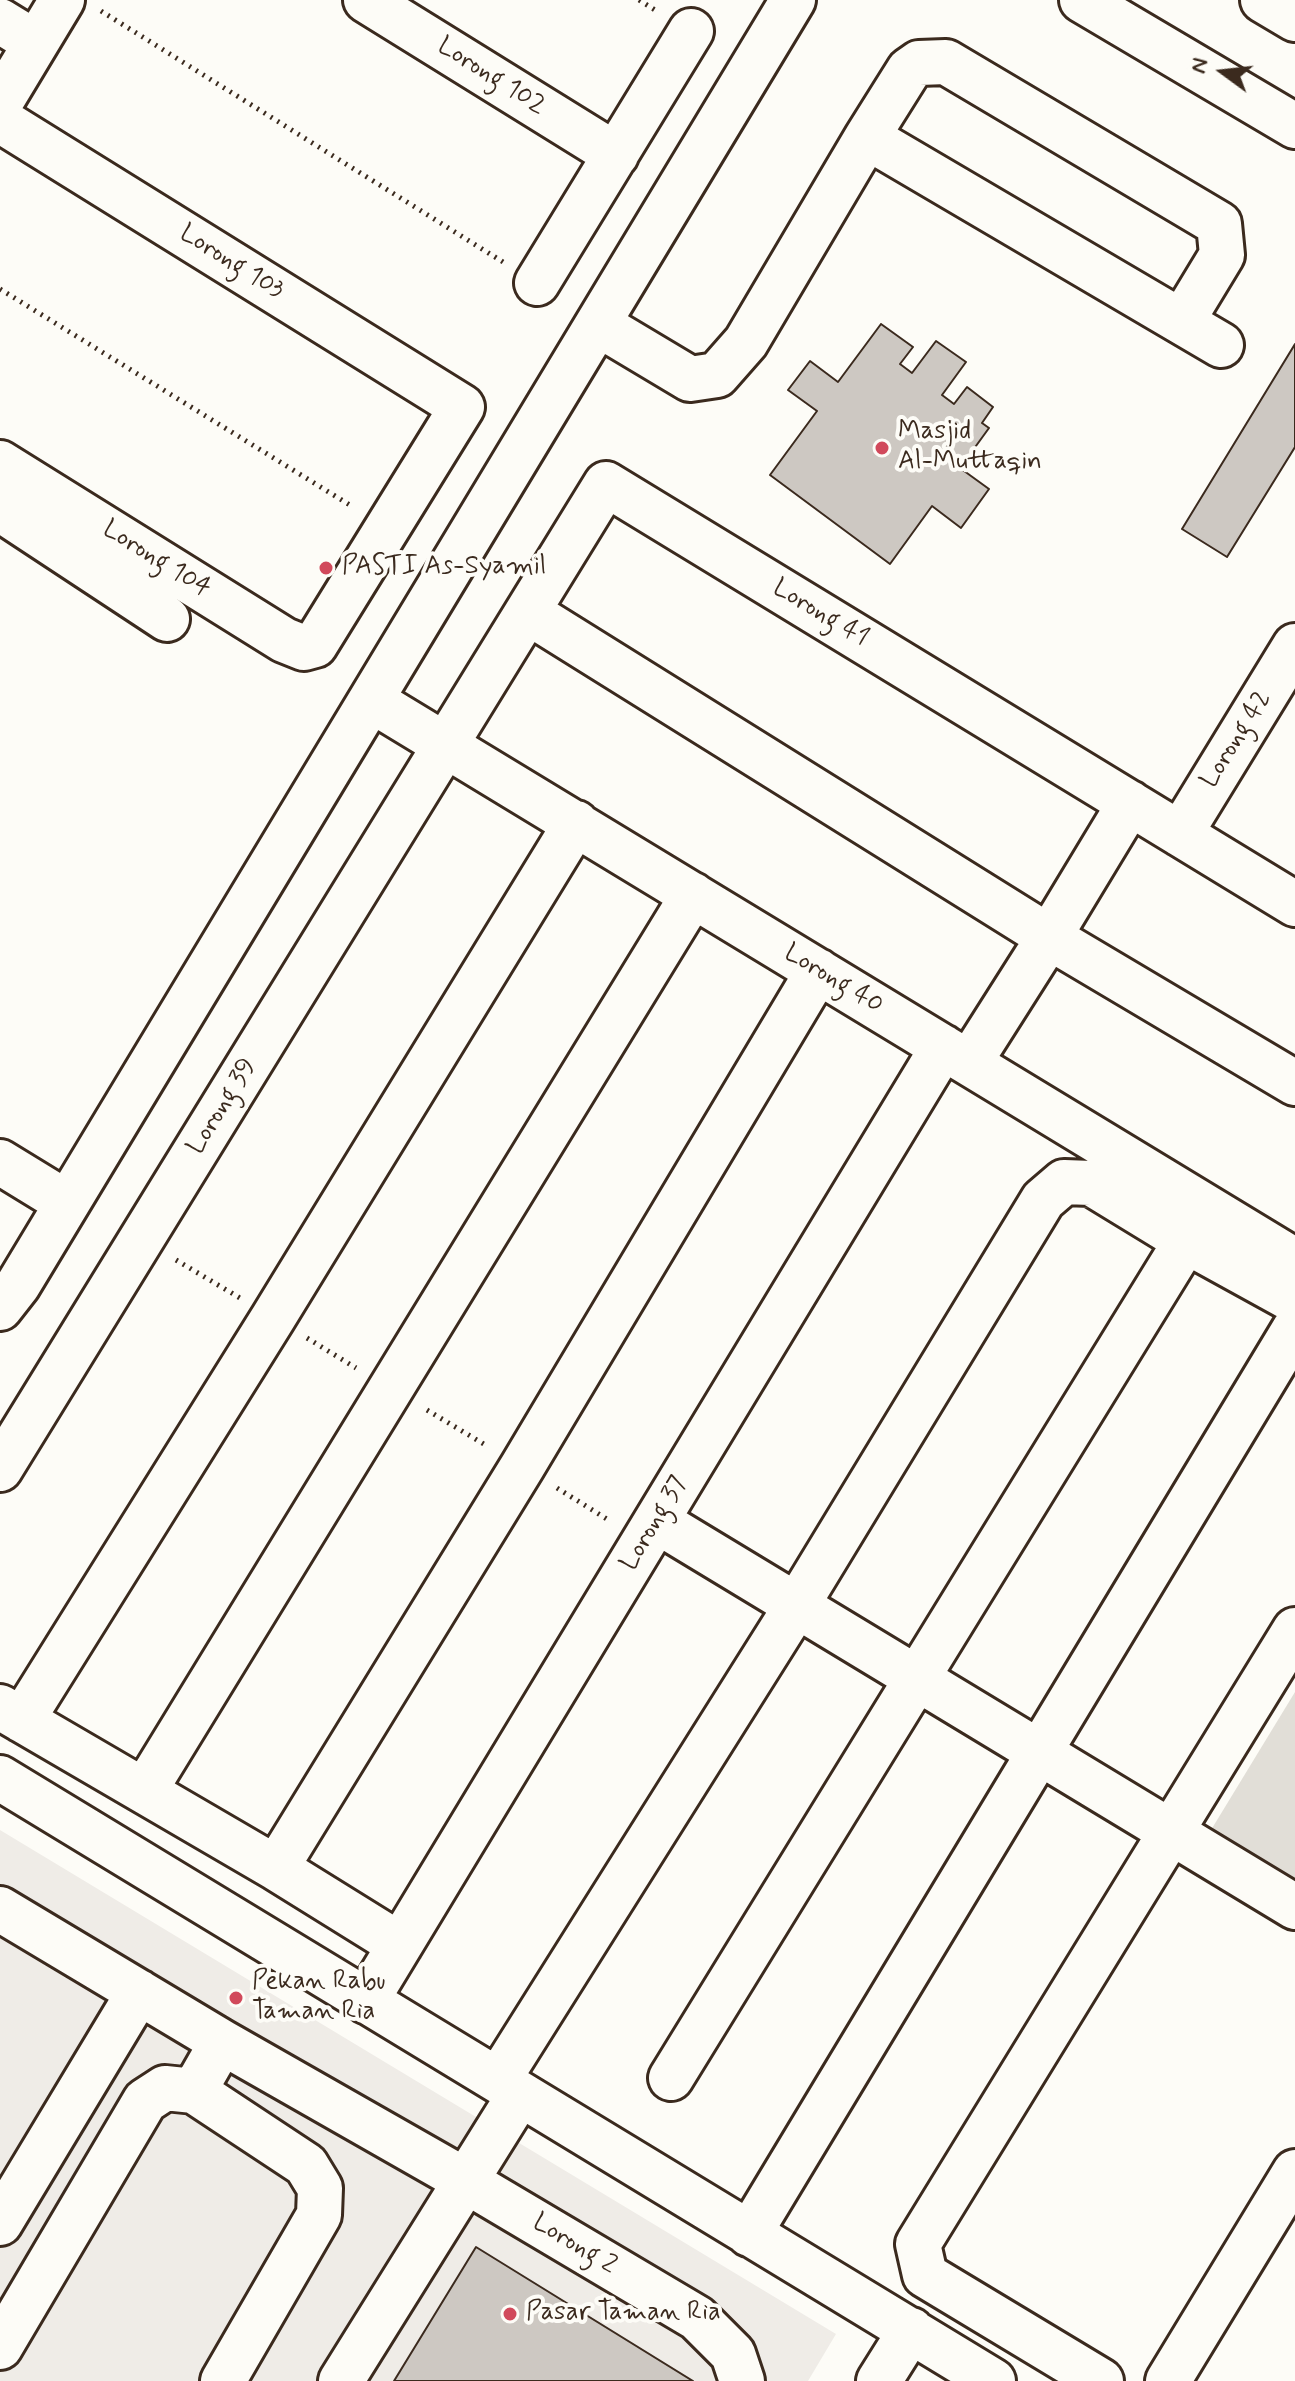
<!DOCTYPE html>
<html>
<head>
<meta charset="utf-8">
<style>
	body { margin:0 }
	#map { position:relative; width:1295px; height:2381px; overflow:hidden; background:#fdfcf7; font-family:Mynerve,sans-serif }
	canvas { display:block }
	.north { position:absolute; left:1183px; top:32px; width:80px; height:80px; -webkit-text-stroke:6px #fdfcf7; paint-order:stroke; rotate:285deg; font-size:22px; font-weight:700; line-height:32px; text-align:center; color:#3b2a1e }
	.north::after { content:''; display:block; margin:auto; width:28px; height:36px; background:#3b2a1e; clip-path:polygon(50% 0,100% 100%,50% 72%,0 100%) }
</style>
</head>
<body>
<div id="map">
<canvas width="1295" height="2381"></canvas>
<div class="north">N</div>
</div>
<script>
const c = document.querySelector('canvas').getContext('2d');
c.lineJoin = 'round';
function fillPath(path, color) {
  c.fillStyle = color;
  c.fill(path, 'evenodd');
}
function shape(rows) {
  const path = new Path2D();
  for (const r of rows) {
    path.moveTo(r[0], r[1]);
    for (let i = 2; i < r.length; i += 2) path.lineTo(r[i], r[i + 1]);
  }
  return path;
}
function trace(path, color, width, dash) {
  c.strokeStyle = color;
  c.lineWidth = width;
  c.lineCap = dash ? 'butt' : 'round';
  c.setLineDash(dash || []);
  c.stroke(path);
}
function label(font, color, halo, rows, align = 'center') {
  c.font = font + ' Mynerve,sans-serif';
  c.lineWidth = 8;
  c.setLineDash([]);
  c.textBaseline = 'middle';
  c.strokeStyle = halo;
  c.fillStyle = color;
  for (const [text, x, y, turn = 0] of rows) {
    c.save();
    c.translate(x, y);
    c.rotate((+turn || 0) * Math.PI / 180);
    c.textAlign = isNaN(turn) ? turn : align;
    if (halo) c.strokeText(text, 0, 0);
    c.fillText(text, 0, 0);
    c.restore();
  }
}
fillPath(shape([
	[0,1830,836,2334,808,2381,0,2381]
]), '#efece7');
fillPath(shape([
	[1295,1692,1295,1882,1211,1830]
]), '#e1ded7');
const building = shape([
	[881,324,913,347,900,364,912,373,936,341,966,362,942,395,954,404,967,387,993,407,982,423,989,428,960,468,989,489,961,528,932,506,890,564,770,475,817,411,788,390,810,361,838,382,881,324],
	[1295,344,1295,447,1227,557,1182,529,1295,344],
	[476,2247,693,2381,394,2381,476,2247]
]);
fillPath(building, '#cdc8c2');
trace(building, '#3b2a1e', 2);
const minor = shape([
	[366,0,616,155],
	[1082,0,1295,126],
	[1263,0,1295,19],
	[0,21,36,43],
	[0,103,62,0],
	[0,120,462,407,315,645,304,648,284,640,0,463],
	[867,137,909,70,919,63,946,62,1219,224,1222,255,1182,321],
	[537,283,691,31],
	[598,324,690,379,717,375,746,342,867,137,1221,345],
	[0,509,167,619],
	[528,612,1049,937,1295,1083],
	[371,700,1295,1261],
	[1180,834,1295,646],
	[969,1063,1049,937,1130,803],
	[0,1162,67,1203],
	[0,1308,18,1285,793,0],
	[0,1469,606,484,1295,904],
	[657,1521,1295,1907],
	[0,1707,276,1868,400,1945],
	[22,1720,273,1318,576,823],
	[0,1778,993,2381],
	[145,1790,693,895],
	[276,1868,522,1467,818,971],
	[0,1909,222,2042,466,2181,697,2318,733,2354,742,2381],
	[366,2001,943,1047],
	[222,2042,194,2091,306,2165,320,2188,319,2215,223,2381],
	[671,2078,1186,1241],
	[498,2080,797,1605,1043,1200,1064,1182,1091,1183,1186,1241,1295,1301],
	[0,2223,139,1992],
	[749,2234,1295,1328],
	[0,2347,145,2101,165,2088,194,2091],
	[341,2381,520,2094],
	[879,2381,911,2330],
	[1101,2381,925,2275,918,2244,1295,1630],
	[1168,2381,1295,2172]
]);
trace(minor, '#3b2a1e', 50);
trace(shape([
	[639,0,655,10],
	[101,11,503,262],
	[0,289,353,507],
	[176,1260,240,1298],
	[307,1338,356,1368],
	[427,1410,487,1446],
	[557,1488,610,1521]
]), '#3b2a1e', 5, [2, 6]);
trace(minor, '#fdfcf7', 44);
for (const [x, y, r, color] of [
	[882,448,8,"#d1495b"],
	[326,568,8,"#d1495b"],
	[236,1998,8,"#d1495b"],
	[510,2314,8,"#d1495b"]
]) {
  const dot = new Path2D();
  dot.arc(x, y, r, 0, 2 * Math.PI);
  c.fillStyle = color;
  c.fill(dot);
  trace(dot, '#fdfcf7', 3);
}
label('26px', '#3b2a1e', '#fdfcf7', [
	["Lorong 102",491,77,32],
	["Lorong 103",231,263,32],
	["Lorong 104",156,560,32],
	["Lorong 41",820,614,31],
	["Lorong 42",1237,740,-58],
	["Lorong 40",833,980,31],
	["Lorong 39",223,1107,-58],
	["Lorong 37",655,1524,-59],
	["Lorong 2",574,2245,31]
]);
label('26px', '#3b2a1e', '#fdfcf7', [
	["Masjid",898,433],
	["Al-Muttaqin",898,463],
	["PASTI As-Syamil",342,568],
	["Pekan Rabu",252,1983],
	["Taman Ria",252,2013],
	["Pasar Taman Ria",526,2314]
], 'left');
</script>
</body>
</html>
